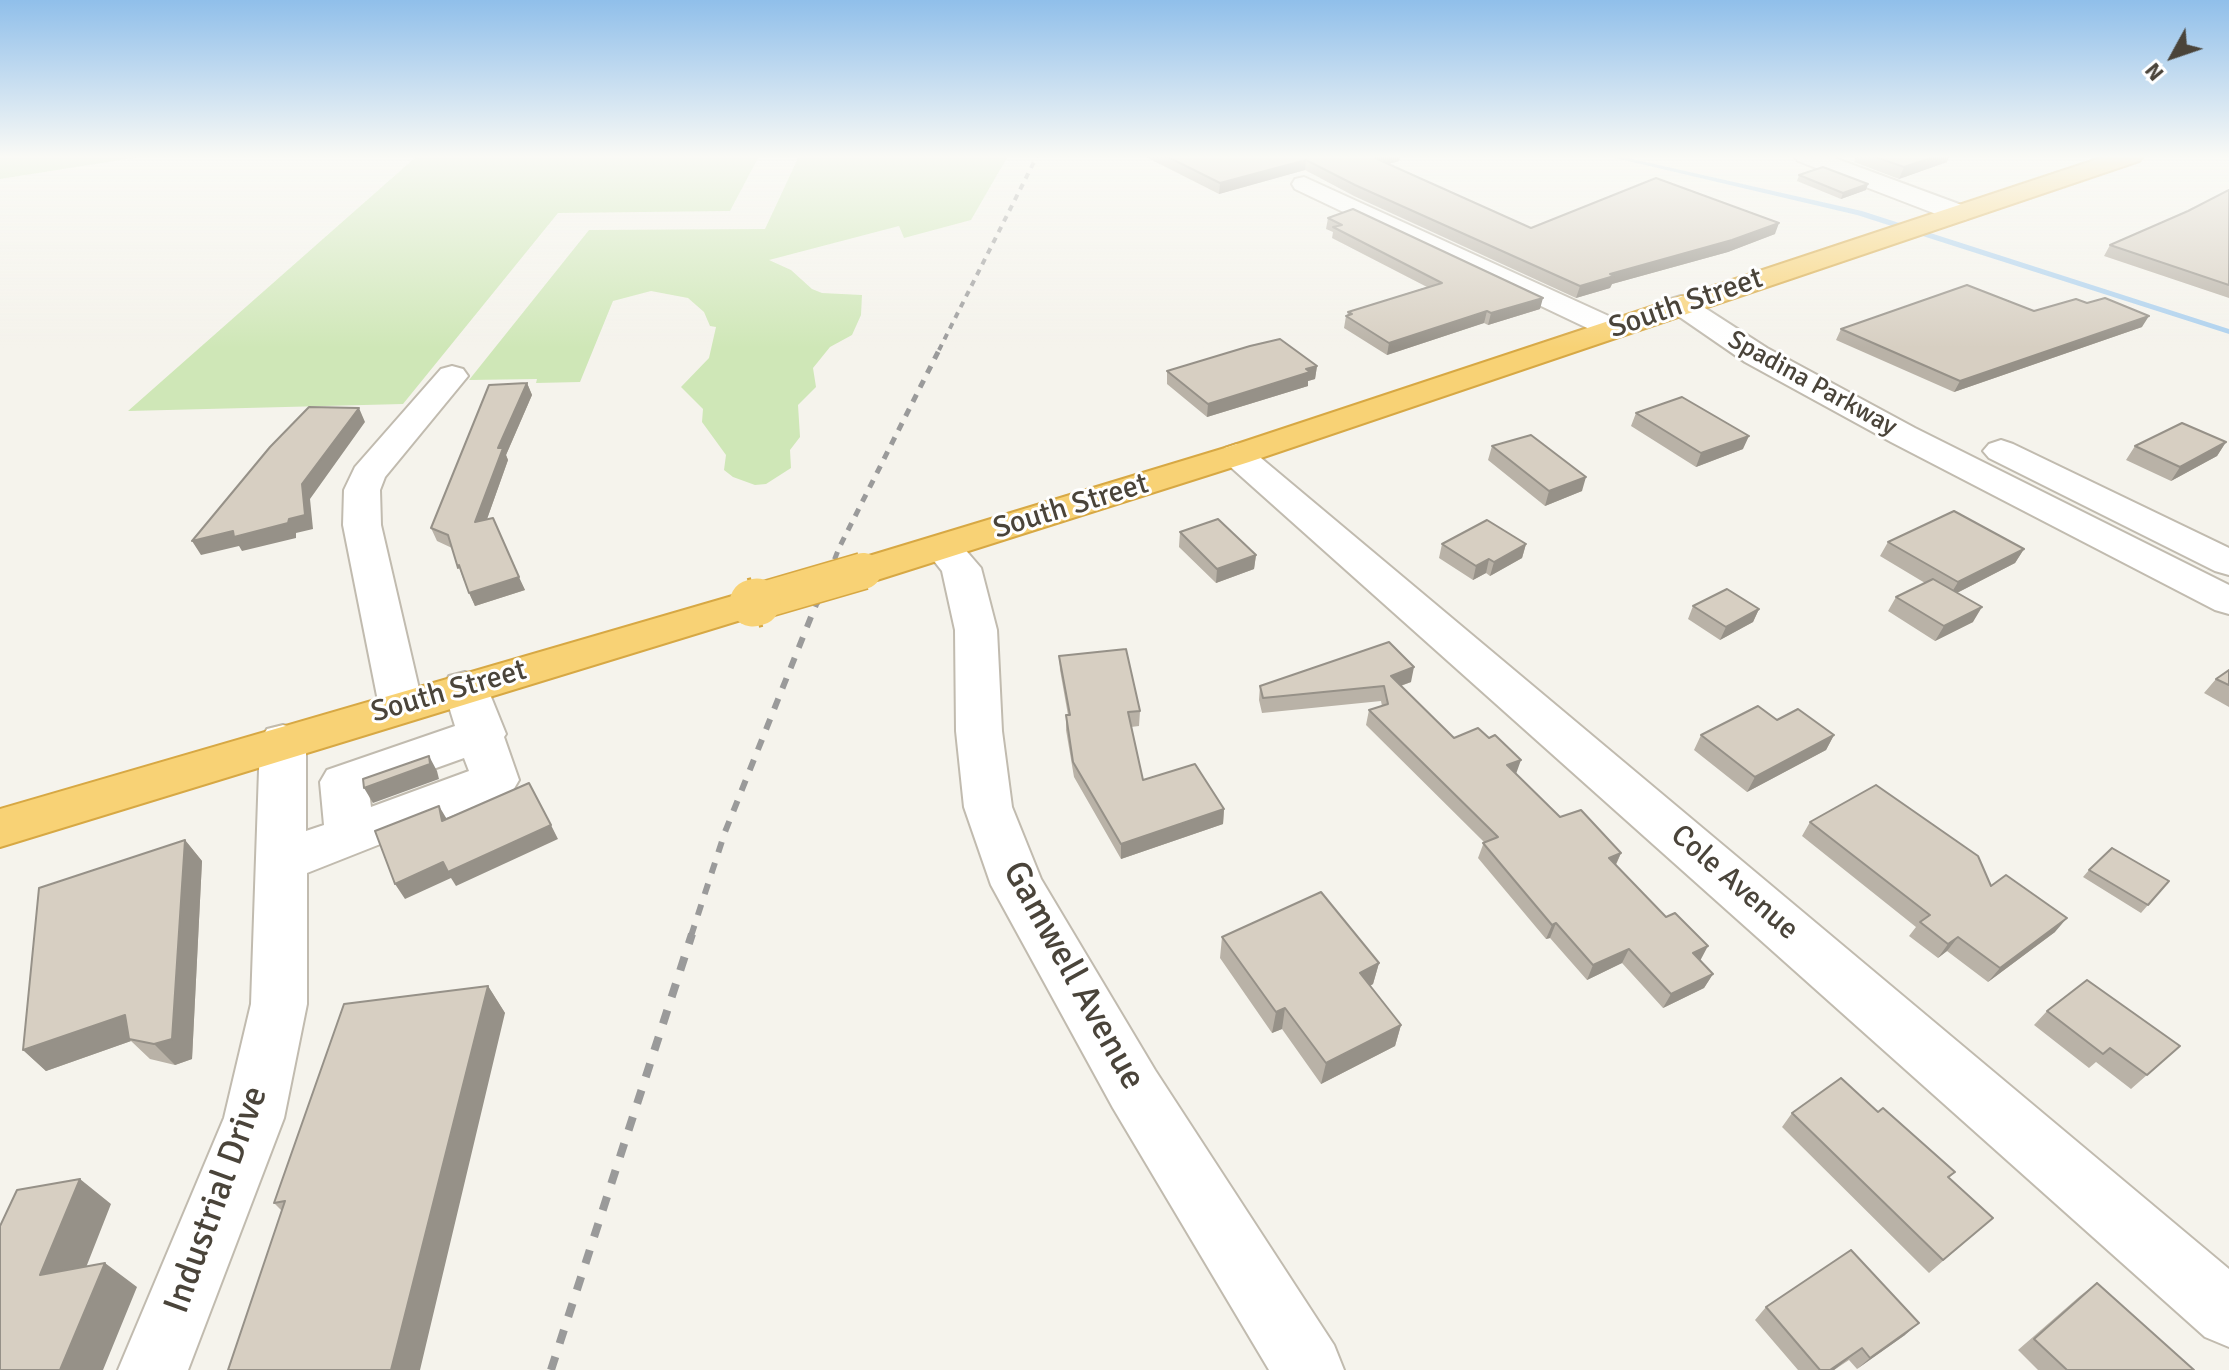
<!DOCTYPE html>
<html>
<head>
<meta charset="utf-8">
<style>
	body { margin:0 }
	#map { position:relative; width:2229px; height:1370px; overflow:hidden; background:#f5f3ec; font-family:Signika,sans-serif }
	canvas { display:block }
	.north { position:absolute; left:2133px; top:16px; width:80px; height:80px; -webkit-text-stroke:6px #fff; paint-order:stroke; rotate:230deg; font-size:22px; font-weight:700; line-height:32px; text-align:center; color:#4a443a }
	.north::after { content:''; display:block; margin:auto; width:28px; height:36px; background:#4a443a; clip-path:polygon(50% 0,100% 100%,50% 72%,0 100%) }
</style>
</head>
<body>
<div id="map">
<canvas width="2229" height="1370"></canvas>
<div class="north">N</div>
</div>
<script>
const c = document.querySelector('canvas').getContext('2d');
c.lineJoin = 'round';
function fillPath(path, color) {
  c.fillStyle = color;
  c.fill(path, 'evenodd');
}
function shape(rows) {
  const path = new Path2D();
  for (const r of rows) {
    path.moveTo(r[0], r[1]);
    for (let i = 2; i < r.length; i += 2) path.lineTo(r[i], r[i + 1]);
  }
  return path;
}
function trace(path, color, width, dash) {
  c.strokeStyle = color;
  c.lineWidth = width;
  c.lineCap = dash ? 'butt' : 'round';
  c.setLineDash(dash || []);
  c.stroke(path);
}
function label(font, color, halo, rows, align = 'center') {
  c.font = font + ' Signika,sans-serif';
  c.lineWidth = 6;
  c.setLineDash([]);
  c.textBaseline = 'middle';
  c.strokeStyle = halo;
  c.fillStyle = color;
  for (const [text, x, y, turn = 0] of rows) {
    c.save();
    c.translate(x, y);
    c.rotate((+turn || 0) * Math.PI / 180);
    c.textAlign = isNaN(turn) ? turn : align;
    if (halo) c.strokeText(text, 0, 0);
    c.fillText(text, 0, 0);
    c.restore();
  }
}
fillPath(shape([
	[0,156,146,156,0,179],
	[417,156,759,156,730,211,558,213,403,404,128,411],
	[799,156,1008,156,971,220,904,238,899,226,769,260,791,270,812,289,822,293,862,295,861,315,852,335,830,347,813,368,816,387,798,405,800,437,790,450,791,468,766,484,755,485,733,477,724,470,726,455,702,422,703,409,681,387,709,358,716,327,710,326,704,312,688,298,651,291,613,301,580,382,536,383,537,379,469,380,589,230,765,229]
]), '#cfe7b7');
fillPath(shape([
	[1607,156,1619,156,1862,211,2229,329,2229,334,1857,215,1607,156]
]), '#acd0ee');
const minor = shape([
	[1794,156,1829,156,1967,207,1971,213,1967,219,1958,221,1949,219,1798,161,1794,156],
	[1304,177,1624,323,1628,329,1624,335,1613,338,1602,335,1295,189,1292,184,1295,179,1304,177],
	[1681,296,1691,299,1767,348,1915,428,2229,585,2229,614,2215,610,1891,442,1745,362,1671,311,1666,305,1671,299,1681,296],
	[452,366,463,369,468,376,385,477,380,490,381,525,423,706,417,717,401,722,385,717,379,706,343,525,344,490,355,467,441,369,452,366],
	[2001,440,2013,444,2229,548,2229,575,2215,571,1989,458,1983,451,1989,444,2001,440],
	[1237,444,1249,448,2229,1269,2229,1347,2205,1337,1225,462,1219,455,1225,448,1237,444],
	[942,535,956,539,981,568,997,630,1002,731,1012,807,1041,879,1155,1070,1334,1345,1344,1370,1269,1370,1113,1108,991,885,964,807,956,731,955,630,942,571,923,547,928,539,942,535],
	[465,672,481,676,487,687,506,734,504,737,519,780,512,792,307,873,307,1004,284,1118,188,1370,118,1370,224,1118,251,1004,260,741,267,729,283,725,299,729,306,741,306,831,324,825,320,782,327,770,455,726,443,687,449,676,465,672],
	[464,758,469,771,371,807,369,792,464,758]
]);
const highway = shape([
	[2107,156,2143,156,2139,161,1249,462,877,580,863,583,849,580,843,571,849,562,1225,448,2107,156],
	[753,590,767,594,773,603,767,612,0,847,0,809,753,590]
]);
trace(minor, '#c1bbaf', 4);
trace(highway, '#d7a844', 4);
fillPath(minor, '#fff');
fillPath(highway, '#f8d275');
trace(shape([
	[939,350,1037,156]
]), '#9a9a9a', 4, [6, 6]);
trace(shape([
	[817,604,839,548,940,348]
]), '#9a9a9a', 5, [8, 8]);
trace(shape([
	[691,936,725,832,817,602]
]), '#9a9a9a', 6, [11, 11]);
trace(shape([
	[551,1370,692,934]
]), '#9a9a9a', 8, [14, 14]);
const highwayBridgeFar1 = shape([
	[753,603,863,571]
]);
const highwayBridge = shape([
	[753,603,757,602]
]);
trace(highwayBridgeFar1, '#d7a844', 39, []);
trace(highwayBridge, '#d7a844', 51, []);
trace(highwayBridgeFar1, '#f8d275', 36);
trace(highwayBridge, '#f8d275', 47);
fillPath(shape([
	[1144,156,1400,156,1399,161,1389,164,1531,228,1775,234,1728,252,1612,284,1610,288,1576,298,1354,196,1305,170,1219,194],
	[1856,156,1949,156,1947,162,1899,179,1854,162],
	[1799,175,1866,190,1841,199,1797,181],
	[2229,190,2229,298,2104,256,2110,245,2188,211],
	[1328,218,1540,309,1488,325,1484,323,1387,355,1344,328,1346,316,1347,316,1348,312,1427,287,1332,238,1333,232,1326,229],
	[2034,311,2142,327,1954,392,1836,340,1841,329],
	[1317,366,1315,379,1308,381,1308,386,1207,417,1167,384,1167,371],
	[527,383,532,395,506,455,508,460,487,519,525,590,475,606,464,580,464,581,452,548,437,541,431,528],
	[1636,413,1743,449,1696,467,1631,426],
	[2226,442,2217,456,2171,481,2126,460,2135,446],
	[1492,446,1582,491,1545,506,1488,460],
	[1180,532,1256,555,1254,569,1216,583,1179,547],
	[1888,542,2024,549,2015,563,1957,593,1973,622,1935,641,1888,611,1896,597,1925,583,1880,556],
	[1442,544,1526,544,1522,558,1490,576,1486,573,1473,580,1439,558],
	[1693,606,1759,609,1753,622,1720,640,1688,619],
	[1059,656,1140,711,1139,726,1131,727,1143,780,1224,809,1223,824,1121,859,1074,777,1066,730,1066,715,1068,715,1060,670],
	[2229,670,2229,707,2204,693,2216,679],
	[1411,682,1401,686,1454,738,1516,774,1560,817,1621,853,1616,865,1713,974,1704,988,1663,1008,1622,963,1587,980,1550,938,1546,939,1478,858,1484,842,1366,725,1369,710,1382,706,1381,701,1262,713,1259,700,1260,686],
	[1777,720,1834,735,1826,750,1747,792,1694,750,1701,735],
	[1810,822,1991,886,2055,932,1988,982,1947,951,1938,958,1909,936,1916,927,1802,836],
	[185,840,202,861,192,1059,175,1065,150,1059,131,1041,46,1071,23,1050],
	[2089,870,2169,881,2141,913,2083,877],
	[1222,937,1379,963,1373,984,1370,986,1401,1025,1395,1046,1321,1084,1282,1029,1272,1033,1220,958],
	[488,986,505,1013,282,1211,274,1203],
	[2047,1011,2180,1046,2131,1089,2096,1062,2089,1068,2034,1025],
	[1792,1113,1955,1172,1949,1178,1993,1218,1929,1273,1782,1127],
	[2097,1283,2194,1370,2038,1370,2018,1350,2080,1296],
	[1766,1307,1905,1335,1857,1369,1849,1360,1834,1370,1798,1370,1755,1320]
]), '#b9b2a7');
fillPath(shape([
	[1380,156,1400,156,1399,161,1373,168,1375,158],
	[1936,156,1949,156,1947,162,1899,179,1904,167],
	[1306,160,1305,170,1219,194,1220,183],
	[1868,184,1866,190,1841,199,1843,193],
	[1779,223,1775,234,1728,252,1612,284,1610,288,1576,298,1580,286,1610,274],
	[1543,298,1540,309,1488,325,1491,313],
	[1487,311,1484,323,1387,355,1389,343],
	[2149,316,2142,327,1954,392,1960,381],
	[1317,366,1315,379,1308,381,1308,386,1207,417,1208,404],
	[527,383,532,395,506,455,508,460,481,536,475,522,498,448],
	[359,408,365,422,310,499,313,529,296,533,296,538,242,551,239,546,201,555,192,541,302,484],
	[1749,436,1743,449,1696,467,1701,453],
	[2226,442,2217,456,2171,481,2180,467],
	[1586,477,1582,491,1545,506,1549,491],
	[1526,544,1522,558,1490,576,1494,562],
	[2024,549,2015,563,1949,597,1958,582],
	[1256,555,1254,569,1216,583,1217,569],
	[1489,559,1486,573,1473,580,1476,566],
	[519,577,525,590,475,606,469,593],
	[1982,607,1973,622,1935,641,1944,626],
	[1759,609,1753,622,1720,640,1726,627],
	[1414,667,1411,682,1388,690,1391,676],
	[1834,735,1826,750,1747,792,1755,777],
	[429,756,437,771,439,779,373,803,364,788],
	[1521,760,1516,774,1507,765],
	[439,806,448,821,442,821],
	[1224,809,1223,824,1121,859,1121,844],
	[551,825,558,839,456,886,451,878,405,899,395,884,443,862],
	[185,840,202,861,192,1059,175,1065,154,1044],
	[1621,853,1614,868,1609,858],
	[2067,918,2055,932,1988,982,2000,968],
	[1556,923,1550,938,1546,939,1552,925],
	[1958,937,1947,951,1938,958,1948,944],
	[1708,946,1700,961,1693,953],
	[1629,949,1622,963,1587,980,1593,965],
	[1379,963,1373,984,1355,994,1360,973],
	[1713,974,1704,988,1663,1008,1671,994],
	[488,986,505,1013,420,1370,391,1370],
	[1285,1008,1282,1029,1272,1033,1276,1012],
	[125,1015,129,1039,131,1041,46,1071,23,1050],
	[1401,1025,1395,1046,1321,1084,1326,1063],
	[80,1179,111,1204,74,1298,40,1275],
	[105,1263,137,1287,103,1370,60,1370],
	[1919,1323,1905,1335,1857,1369,1870,1358],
	[1862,1348,1834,1370,1830,1370]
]), '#969188');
const building = shape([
	[1166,156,1380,156,1375,158,1531,228,1656,178,1779,223,1732,240,1610,274,1614,276,1580,286,1355,185,1306,160,1220,183,1166,156],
	[1873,156,1936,156,1904,167,1873,156],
	[1823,167,1868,184,1843,193,1799,175,1823,167],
	[2229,190,2229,285,2110,245,2188,211,2229,190],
	[1353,209,1543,298,1491,313,1487,311,1389,343,1346,316,1352,314,1348,312,1442,283,1333,227,1342,225,1328,218,1353,209],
	[1967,285,2034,311,2076,299,2087,303,2105,298,2149,316,1960,381,1841,329,1967,285],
	[1280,339,1317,366,1306,369,1310,372,1208,404,1167,371,1250,346,1280,339],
	[527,383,498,448,503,448,475,522,493,518,519,577,469,593,459,565,458,568,448,535,431,528,489,385,527,383],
	[1682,397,1749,436,1701,453,1636,413,1682,397],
	[309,407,359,408,302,484,305,515,289,519,288,523,234,537,233,531,192,541,270,447,309,407],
	[2182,423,2226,442,2180,467,2135,446,2182,423],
	[1531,435,1586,477,1549,491,1492,446,1531,435],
	[1954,511,2024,549,1958,582,1888,542,1954,511],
	[1218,519,1256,555,1217,569,1180,532,1218,519],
	[1487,520,1526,544,1494,562,1489,559,1476,566,1442,544,1487,520],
	[1933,579,1982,607,1944,626,1896,597,1933,579],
	[1727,589,1759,609,1726,627,1693,606,1727,589],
	[1389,642,1414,667,1391,676,1454,738,1478,728,1489,738,1495,735,1521,760,1507,765,1560,817,1581,810,1621,853,1609,858,1666,917,1675,913,1708,946,1693,953,1713,974,1671,994,1629,949,1593,965,1556,923,1552,925,1483,843,1498,837,1369,710,1388,704,1384,686,1263,698,1260,686,1389,642],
	[1126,649,1140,711,1128,712,1143,780,1195,764,1224,809,1121,844,1073,762,1066,715,1070,715,1059,656,1126,649],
	[2229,670,2229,685,2216,679,2229,670],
	[1758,706,1777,720,1798,709,1834,735,1755,777,1701,735,1758,706],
	[429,756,430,764,364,788,363,779,429,756],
	[529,783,551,825,448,872,443,862,395,884,375,831,439,806,442,821,529,783],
	[1876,785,1978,856,1991,886,2006,875,2067,918,2000,968,1958,937,1948,944,1920,922,1930,915,1810,822,1876,785],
	[185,840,172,1039,154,1044,129,1039,125,1015,23,1050,39,888,185,840],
	[2112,848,2169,881,2148,905,2089,870,2112,848],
	[1321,892,1379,963,1360,973,1401,1025,1326,1063,1285,1008,1276,1012,1222,937,1321,892],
	[2087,980,2180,1046,2147,1075,2110,1048,2103,1054,2047,1011,2087,980],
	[488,986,391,1370,228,1370,285,1201,274,1203,344,1004,488,986],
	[1841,1078,1878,1112,1883,1108,1955,1172,1948,1177,1993,1218,1943,1260,1792,1113,1841,1078],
	[80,1179,40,1275,105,1263,60,1370,0,1370,0,1226,17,1190,80,1179],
	[1851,1250,1919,1323,1870,1358,1862,1348,1830,1370,1820,1370,1766,1307,1851,1250],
	[2097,1283,2194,1370,2067,1370,2034,1339,2097,1283]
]);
fillPath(building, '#d7cfc2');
trace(building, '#969188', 2);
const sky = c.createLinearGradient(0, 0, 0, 348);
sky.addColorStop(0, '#90bfea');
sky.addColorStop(0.45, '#fafaf6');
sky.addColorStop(1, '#fafaf600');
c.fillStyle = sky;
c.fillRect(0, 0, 2229, 348);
label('26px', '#4a443a', '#fff', [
	["Spadina Parkway",1812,384,29]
]);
label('30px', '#4a443a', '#fff', [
	["South Street",1686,304,-19],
	["South Street",1071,507,-17],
	["South Street",449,692,-16],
	["Cole Avenue",1734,883,41]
]);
label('36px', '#4a443a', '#fff', [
	["Gamwell Avenue",1073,976,61],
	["Industrial Drive",217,1200,-70]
]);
</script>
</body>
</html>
